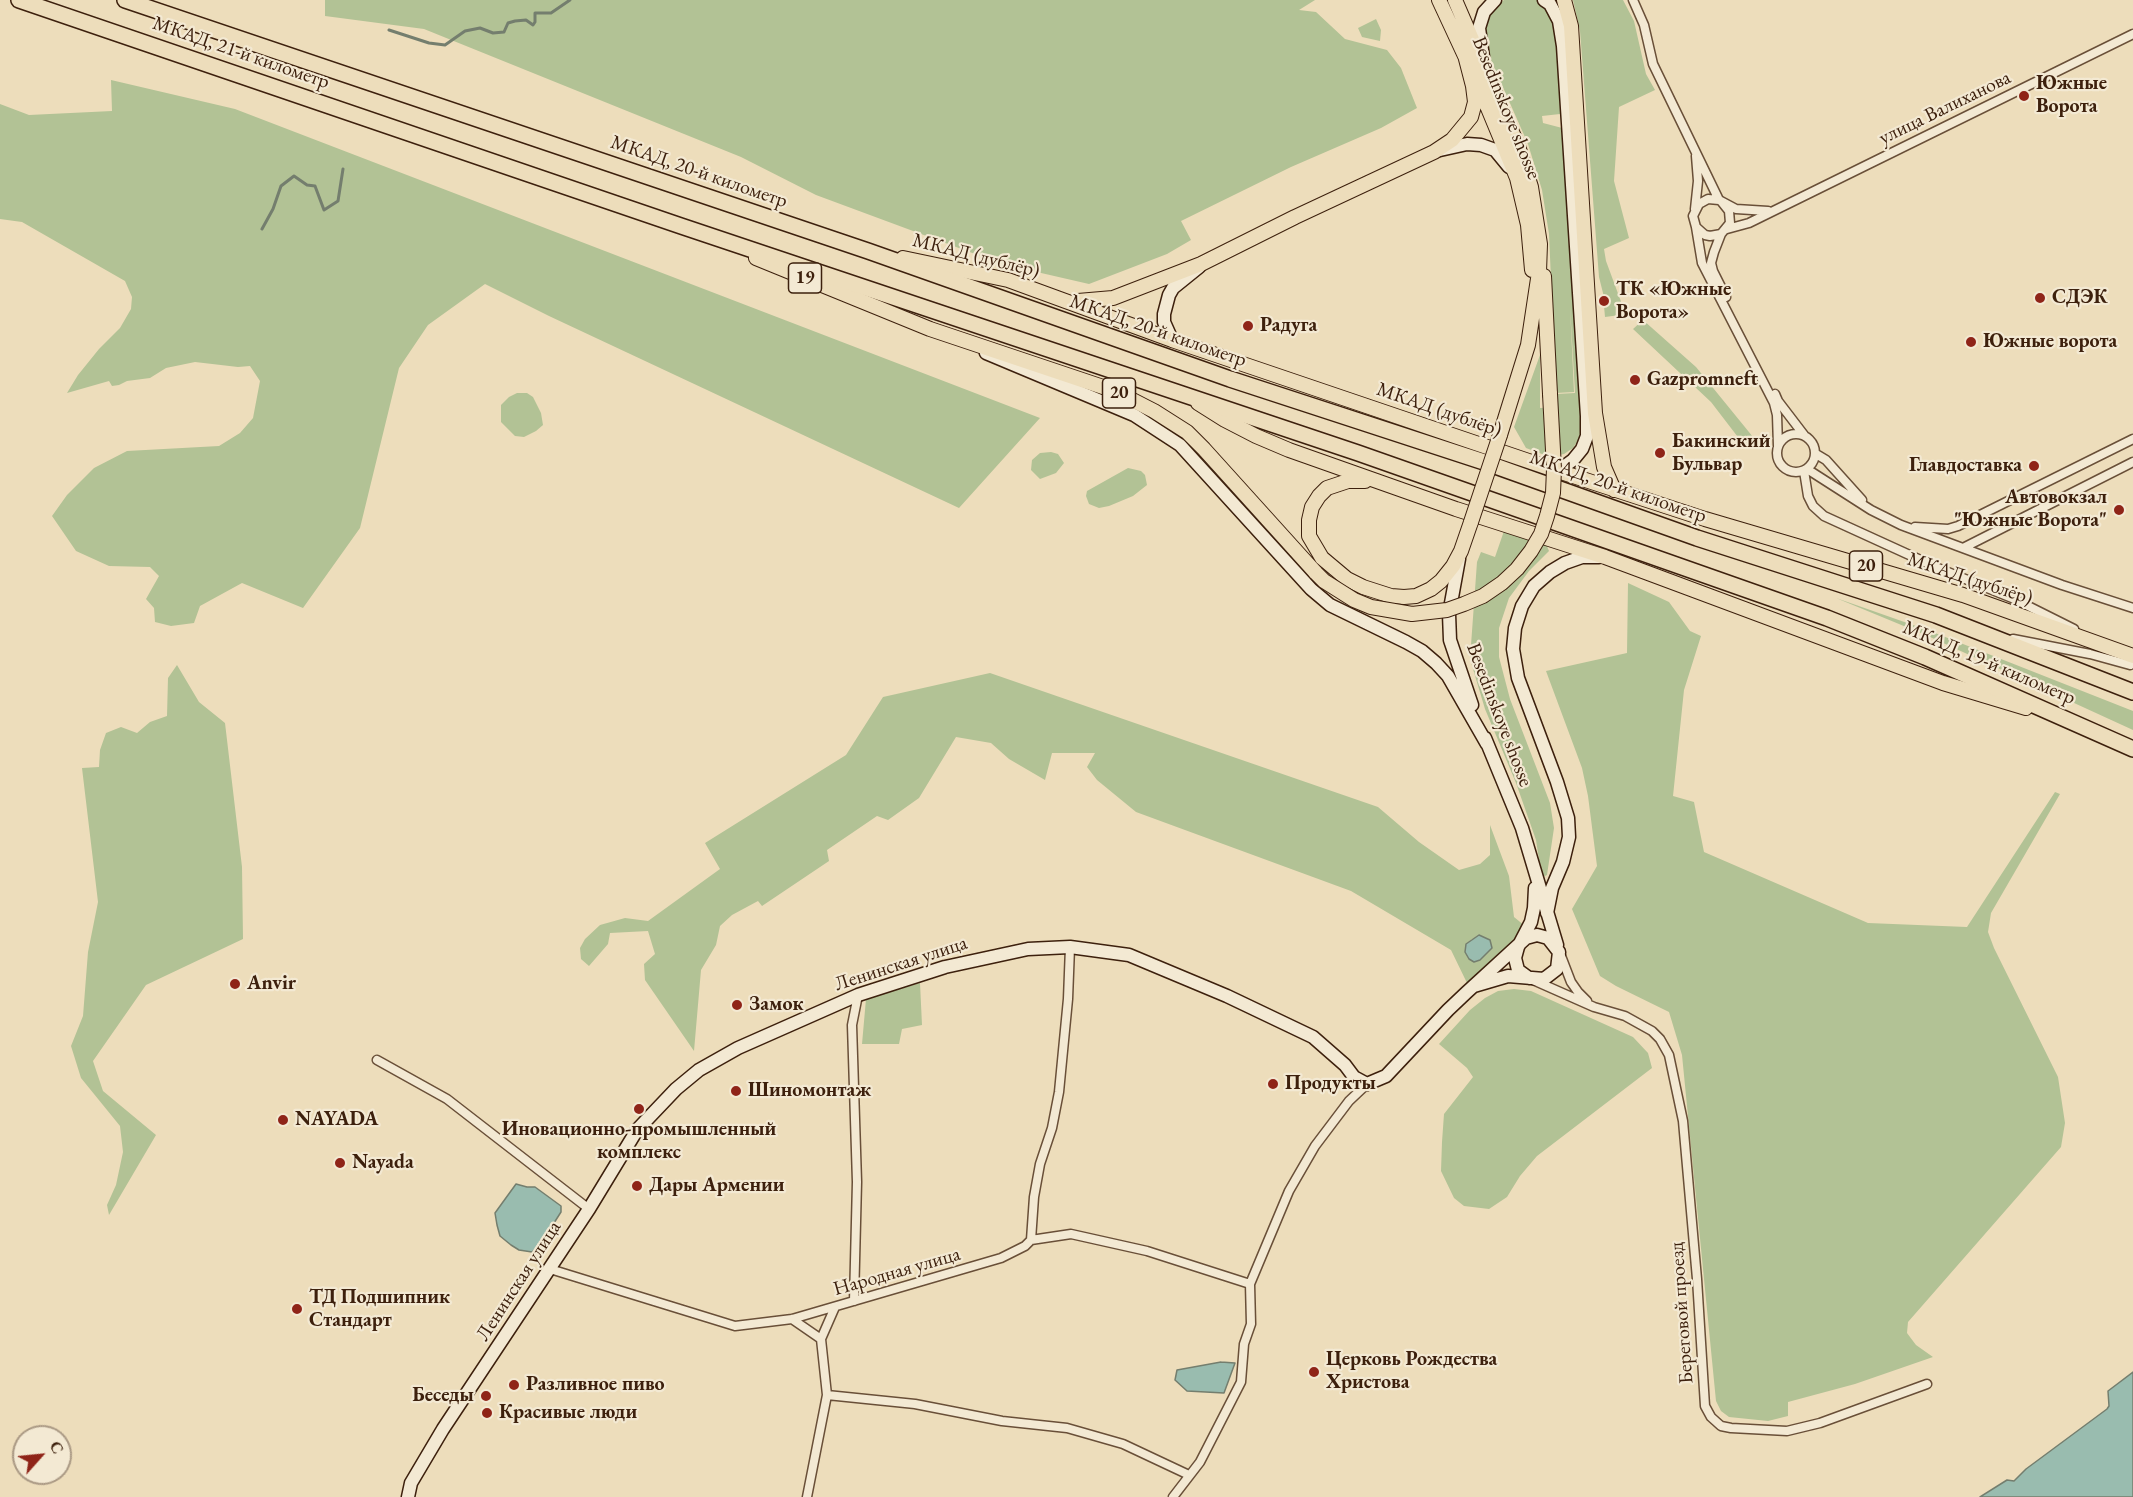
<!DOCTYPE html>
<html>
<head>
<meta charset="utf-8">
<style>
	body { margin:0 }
	#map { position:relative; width:2133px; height:1497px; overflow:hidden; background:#edddbb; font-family:"EB Garamond",serif }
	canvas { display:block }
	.north { position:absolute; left:12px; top:1425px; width:60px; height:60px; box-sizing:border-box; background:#f3e9d3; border:2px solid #aa9984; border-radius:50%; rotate:63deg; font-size:16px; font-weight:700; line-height:24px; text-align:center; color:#3d200d }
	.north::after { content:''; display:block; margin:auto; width:21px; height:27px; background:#8f2418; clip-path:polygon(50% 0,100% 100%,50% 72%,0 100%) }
</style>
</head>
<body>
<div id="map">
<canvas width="2133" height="1497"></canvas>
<div class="north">С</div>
</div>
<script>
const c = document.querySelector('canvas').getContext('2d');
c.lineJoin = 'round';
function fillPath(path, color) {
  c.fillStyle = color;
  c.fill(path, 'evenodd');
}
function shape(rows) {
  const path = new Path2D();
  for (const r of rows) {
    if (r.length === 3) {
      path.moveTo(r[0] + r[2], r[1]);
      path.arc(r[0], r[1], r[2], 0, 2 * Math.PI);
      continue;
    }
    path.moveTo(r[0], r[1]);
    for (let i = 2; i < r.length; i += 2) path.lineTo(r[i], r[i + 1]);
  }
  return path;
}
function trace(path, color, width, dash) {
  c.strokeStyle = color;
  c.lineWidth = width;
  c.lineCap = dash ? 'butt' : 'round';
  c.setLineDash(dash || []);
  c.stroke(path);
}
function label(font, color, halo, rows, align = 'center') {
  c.font = font + ' "EB Garamond",serif';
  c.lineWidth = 4.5;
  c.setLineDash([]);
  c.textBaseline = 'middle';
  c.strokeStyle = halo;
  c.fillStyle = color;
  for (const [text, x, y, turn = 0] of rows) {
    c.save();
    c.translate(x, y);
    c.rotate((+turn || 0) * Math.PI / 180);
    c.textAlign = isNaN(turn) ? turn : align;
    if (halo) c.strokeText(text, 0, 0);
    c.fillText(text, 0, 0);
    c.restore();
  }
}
fillPath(shape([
	[325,0,1315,0,1299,10,1316,12,1345,39,1387,50,1401,68,1417,108,1381,128,1291,167,1181,221,1191,240,1167,254,1089,284,1002,264,816,195,741,157,424,29,325,16],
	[1504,0,1539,0,1554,17,1565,109,1560,114,1542,116,1543,123,1566,129,1583,421,1581,436,1573,448,1564,454,1550,457,1526,448,1514,427,1540,355,1540,408,1556,407,1556,394,1575,393,1570,306,1574,392,1556,393,1549,234,1542,190,1528,144,1490,58,1484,38,1485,22,1491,10],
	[1573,0,1623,0,1634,21,1646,74,1655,90,1619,107,1614,181,1629,238,1604,249,1606,261,1623,307,1620,315,1605,317,1604,306,1607,305,1607,298,1604,297,1599,277,1580,31],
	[1376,19,1381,30,1380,41,1362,37,1358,28],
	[111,80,235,109,1040,418,959,508,549,316,485,284,428,325,399,368,360,528,303,608,242,583,200,606,194,623,171,626,155,622,154,608,146,599,159,576,150,567,109,566,76,551,52,516,67,495,94,468,127,451,219,446,240,433,253,418,260,381,250,366,238,367,195,362,166,368,150,378,127,381,119,385,112,386,109,381,67,393,78,375,99,349,120,328,131,309,132,297,125,281,22,222,0,219,0,104,29,115,112,111],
	[1643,320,1696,367,1753,437,1751,445,1747,447,1744,445,1711,402,1633,329],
	[517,393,527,393,533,397,541,413,543,425,536,431,524,437,515,436,501,422,501,405,509,397],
	[1051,452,1058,454,1064,463,1056,473,1040,479,1031,470,1032,460,1040,453],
	[1128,468,1141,471,1145,475,1147,485,1133,496,1109,506,1099,508,1089,504,1086,496,1087,491],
	[1504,531,1546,544,1549,551,1529,571,1509,598,1499,628,1499,657,1510,699,1550,803,1554,828,1547,875,1543,877,1541,873,1536,840,1516,783,1485,709,1470,659,1477,562,1481,552,1495,557],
	[1628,583,1669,602,1690,631,1701,636,1684,690,1673,796,1694,802,1704,852,1868,923,1967,927,2055,792,2060,794,1991,913,1988,932,1994,948,2058,1077,2065,1123,2061,1147,1908,1322,1907,1333,1916,1345,1933,1357,1855,1384,1788,1402,1788,1416,1768,1421,1729,1417,1721,1411,1716,1401,1682,1055,1669,1012,1616,986,1600,976,1572,909,1597,866,1588,796,1582,768,1546,671,1627,653],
	[1836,598,1930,631,2133,711,2133,730,1928,636],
	[177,665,199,702,225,723,242,867,243,939,146,985,93,1061,103,1091,156,1135,109,1215,107,1205,116,1185,123,1152,120,1126,81,1078,71,1046,83,1016,88,952,98,902,82,768,99,767,100,750,106,733,121,727,137,733,150,722,167,716,168,678],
	[990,673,1378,807,1419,842,1459,870,1480,864,1490,855,1490,825,1509,876,1514,917,1525,926,1515,943,1489,969,1467,983,1451,950,1351,891,1136,812,1097,780,1087,767,1095,753,1052,753,1045,780,1009,759,991,743,956,737,919,798,888,820,877,816,827,850,829,861,762,906,758,901,732,915,720,926,716,945,701,970,694,1051,645,980,644,964,655,954,648,931,610,933,608,944,589,966,581,959,580,948,585,939,600,925,625,918,648,921,720,869,705,843,846,755,883,697],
	[1472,939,1492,948,1480,960,1465,952,1466,945],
	[920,983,922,1025,902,1029,899,1044,862,1044,866,999],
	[1514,989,1531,991,1633,1037,1648,1053,1652,1068,1537,1156,1520,1176,1507,1197,1489,1209,1464,1206,1454,1198,1441,1171,1442,1142,1444,1114,1473,1077,1467,1068,1439,1044,1470,1010,1485,998,1498,991]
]), '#b2c295');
const water = shape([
	[1479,935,1490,940,1492,948,1480,960,1474,962,1469,959,1465,952,1466,944,1479,935],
	[516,1184,527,1187,535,1187,561,1206,561,1212,540,1245,532,1252,519,1250,511,1245,500,1236,497,1225,495,1213,516,1184],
	[1221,1362,1235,1363,1224,1393,1187,1391,1175,1380,1177,1370,1221,1362],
	[2133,1372,2133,1497,1980,1497,2007,1480,2014,1481,2026,1469,2107,1409,2109,1406,2108,1391,2133,1372]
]);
fillPath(water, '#99bcaf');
trace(water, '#747e6e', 1.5);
trace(shape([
	[389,30,429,43,445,45,465,31,480,28,493,33,504,32,508,23,515,21,526,20,533,25,535,22,535,13,551,13,570,0],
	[262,229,273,209,281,186,294,176,307,185,315,186,324,210,338,201,343,169]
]), '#747e6e', 3);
const street = shape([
	[1633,0,1644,25,1653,64,1719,200],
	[1721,201,1729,211,1730,223,1721,234,1710,236,1705,235,1696,227,1693,216,1699,204,1708,199,1719,200,1721,201,1736,209,1768,211],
	[1695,209,1698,181,1696,156],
	[1696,227,1702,263,1774,403,1777,415,1778,446],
	[1727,229,1749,223,2133,34],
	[1721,234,1714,252,1711,263,1713,271,1726,297],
	[1775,394,1778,401,1804,435],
	[1796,453,19],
	[1816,454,1826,460,1862,500],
	[1807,469,1871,510,1901,525,2062,585,2133,608],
	[1804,471,1808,496,1813,506,1824,516,1938,568,2012,598,2074,629],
	[1915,527,1948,529,1958,526,2133,439],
	[1963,548,2133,462],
	[2013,639,2090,654,2130,665],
	[1561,956,1571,982,1578,992,1587,1001],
	[1533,980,1594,1007,1625,1016,1652,1031,1660,1039,1669,1055,1683,1121,1697,1279,1705,1406,1711,1417,1721,1426,1731,1428,1787,1431,1820,1423,1927,1384],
	[377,1060,447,1099,589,1209],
	[1031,1240,1034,1197,1040,1164,1052,1128,1059,1092,1068,999,1070,947],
	[550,1269,735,1326,792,1319,1001,1258,1025,1246,1031,1240,1071,1234,1147,1251,1250,1284],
	[854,1301,857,1182,852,1025,858,995],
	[792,1319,821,1339],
	[827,1395,915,1404,1002,1421,1067,1428,1123,1444,1189,1475],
	[807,1497,827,1395,821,1339,835,1307],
	[1173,1497,1200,1462,1241,1382,1244,1344,1251,1324,1250,1284,1289,1191,1315,1146,1349,1101,1367,1084]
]);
const secondary = shape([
	[1544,0,1550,4,1559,21,1563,46,1587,416,1587,436,1582,449,1573,460,1558,471],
	[1483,57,1479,28,1484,12,1495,0],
	[1440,150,1467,144,1481,145,1495,150,1509,167],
	[1172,340,1164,322,1164,314,1169,295,1173,288,1199,267],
	[986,353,1134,415,1180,445,1311,589,1330,605,1406,642,1422,651,1436,663,1448,676,1487,744],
	[1459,559,1449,614,1450,640,1472,705],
	[1485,738,1522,828,1557,945],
	[1547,913,1552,888,1563,862,1569,837,1568,818,1557,782,1518,678,1513,649,1515,628,1522,606,1534,586,1550,572,1565,563,1582,557,1599,557],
	[1529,978,1518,970,1515,958,1518,947,1531,922,1534,908,1535,888],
	[408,1497,411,1483,443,1429,589,1209,637,1130,676,1089,699,1070,738,1048,858,995,945,967,1028,949,1070,947,1129,955,1227,996,1313,1037,1345,1065,1354,1077,1367,1084,1386,1076,1448,1010,1467,992,1526,938,1537,935,1548,938,1559,952,1557,969,1544,979,1508,976,1474,986]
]);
const primary = shape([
	[1439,0,1478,84,1517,178,1528,225,1532,270],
	[1455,0,1518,146,1531,187,1540,244,1539,272,1528,345,1500,435],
	[1564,0,1571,26,1595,413,1604,467,1614,490],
	[756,258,930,329,1115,391,1154,411,1187,432,1204,449,1316,573],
	[903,258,1008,280,1172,340,1558,471,1705,519,1963,595,2133,656],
	[1544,276,1550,394],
	[1078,301,1113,298,1201,264,1295,217,1434,152,1452,140,1471,117,1475,102,1473,86,1466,59],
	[1198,403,1225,420,1256,436,1289,450,1456,509,1605,557,1943,683,2026,708],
	[1365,481,1348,481,1327,488,1319,496,1312,507,1309,520,1309,536,1322,558,1347,579,1363,587,1391,596,1404,597,1416,596,1431,589,1441,581,1453,566,1461,551,1471,522]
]);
const highway = shape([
	[19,0,681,226,1358,453,1827,618,1925,657,2133,749],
	[125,0,868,251,1230,379,1484,462,1697,538,1936,615,2133,692]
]);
trace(street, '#694f38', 11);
trace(secondary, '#3d200d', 15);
trace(primary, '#3d200d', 16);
trace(highway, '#3d200d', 18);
trace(street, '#f3e9d3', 8);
trace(secondary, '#f3e9d3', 12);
trace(primary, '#edddbb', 14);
trace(highway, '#edddbb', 15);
const primaryBridge = shape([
	[1471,522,1500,435],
	[1316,573,1324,581,1354,600,1371,607,1412,614,1447,610,1464,604,1483,596,1502,583,1517,569,1531,551,1541,534,1547,516,1553,493,1554,469,1550,394]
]);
trace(primaryBridge, '#3d200d', 16, []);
trace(primaryBridge, '#edddbb', 14);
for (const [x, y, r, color] of [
	[2024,96,6,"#8f2418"],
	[2040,298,6,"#8f2418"],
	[1604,301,6,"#8f2418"],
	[1248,326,6,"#8f2418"],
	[1971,342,6,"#8f2418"],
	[1635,380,6,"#8f2418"],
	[1660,453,6,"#8f2418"],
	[2034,466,6,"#8f2418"],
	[2119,510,6,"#8f2418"],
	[235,984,6,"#8f2418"],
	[737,1005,6,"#8f2418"],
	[1273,1084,6,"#8f2418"],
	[736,1091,6,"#8f2418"],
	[639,1109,6,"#8f2418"],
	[283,1120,6,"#8f2418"],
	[340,1163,6,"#8f2418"],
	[637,1186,6,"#8f2418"],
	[297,1309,6,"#8f2418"],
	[1314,1372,6,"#8f2418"],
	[514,1385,6,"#8f2418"],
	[486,1396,6,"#8f2418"],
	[487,1413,6,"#8f2418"]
]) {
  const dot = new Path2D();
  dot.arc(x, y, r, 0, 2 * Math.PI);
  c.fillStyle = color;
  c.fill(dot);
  trace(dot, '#f3e9d3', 2);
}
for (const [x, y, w] of [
	[805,278,33],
	[1119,393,33],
	[1866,566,33]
]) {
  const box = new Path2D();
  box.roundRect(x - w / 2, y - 15, w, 30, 4.5);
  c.fillStyle = '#f3e9d3';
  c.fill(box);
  trace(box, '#3d200d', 1.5);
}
label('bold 18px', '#3d200d', null, [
	["19",805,278],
	["20",1119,393],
	["20",1866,566]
]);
label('20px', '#3d200d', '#f3e9d3', [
	["МКАД, 21-й километр",241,53,19],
	["Besedinskoye shosse",1506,108,68],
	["улица Валиханова",1945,108,-26],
	["МКАД, 20-й километр",699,172,19],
	["МКАД (дублёр)",976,256,14],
	["МКАД, 20-й километр",1158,331,19],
	["МКАД (дублёр)",1439,410,19],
	["МКАД, 20-й километр",1618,487,19],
	["МКАД (дублёр)",1970,579,18],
	["МКАД, 19-й километр",1989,663,23],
	["Besedinskoye shosse",1499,715,69],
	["Ленинская улица",901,964,-18],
	["Народная улица",897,1272,-16],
	["Ленинская улица",519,1281,-57],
	["Береговой проезд",1682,1313,-94]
]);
label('bold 20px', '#3d200d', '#f3e9d3', [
	["Южные",2036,84],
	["Ворота",2036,107],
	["ТК «Южные",1616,290],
	["Ворота»",1616,313],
	["СДЭК",2052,298],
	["Радуга",1260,326],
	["Южные ворота",1983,342],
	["Gazpromneft",1647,380],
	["Бакинский",1672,442],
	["Бульвар",1672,465],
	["Главдоставка",2022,466,"right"],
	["Автовокзал",2107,498,"right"],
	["\"Южные Ворота\"",2107,521,"right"],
	["Anvir",247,984],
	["Замок",749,1005],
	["Продукты",1285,1084],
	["Шиномонтаж",748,1091],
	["NAYADA",295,1120],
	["Иновационно-промышленный",639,1130,"center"],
	["комплекс",639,1153,"center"],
	["Nayada",352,1163],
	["Дары Армении",649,1186],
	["ТД Подшипник",309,1298],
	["Стандарт",309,1321],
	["Церковь Рождества",1326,1360],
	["Христова",1326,1383],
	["Разливное пиво",526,1385],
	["Беседы",474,1396,"right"],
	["Красивые люди",499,1413]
], 'left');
</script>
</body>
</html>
